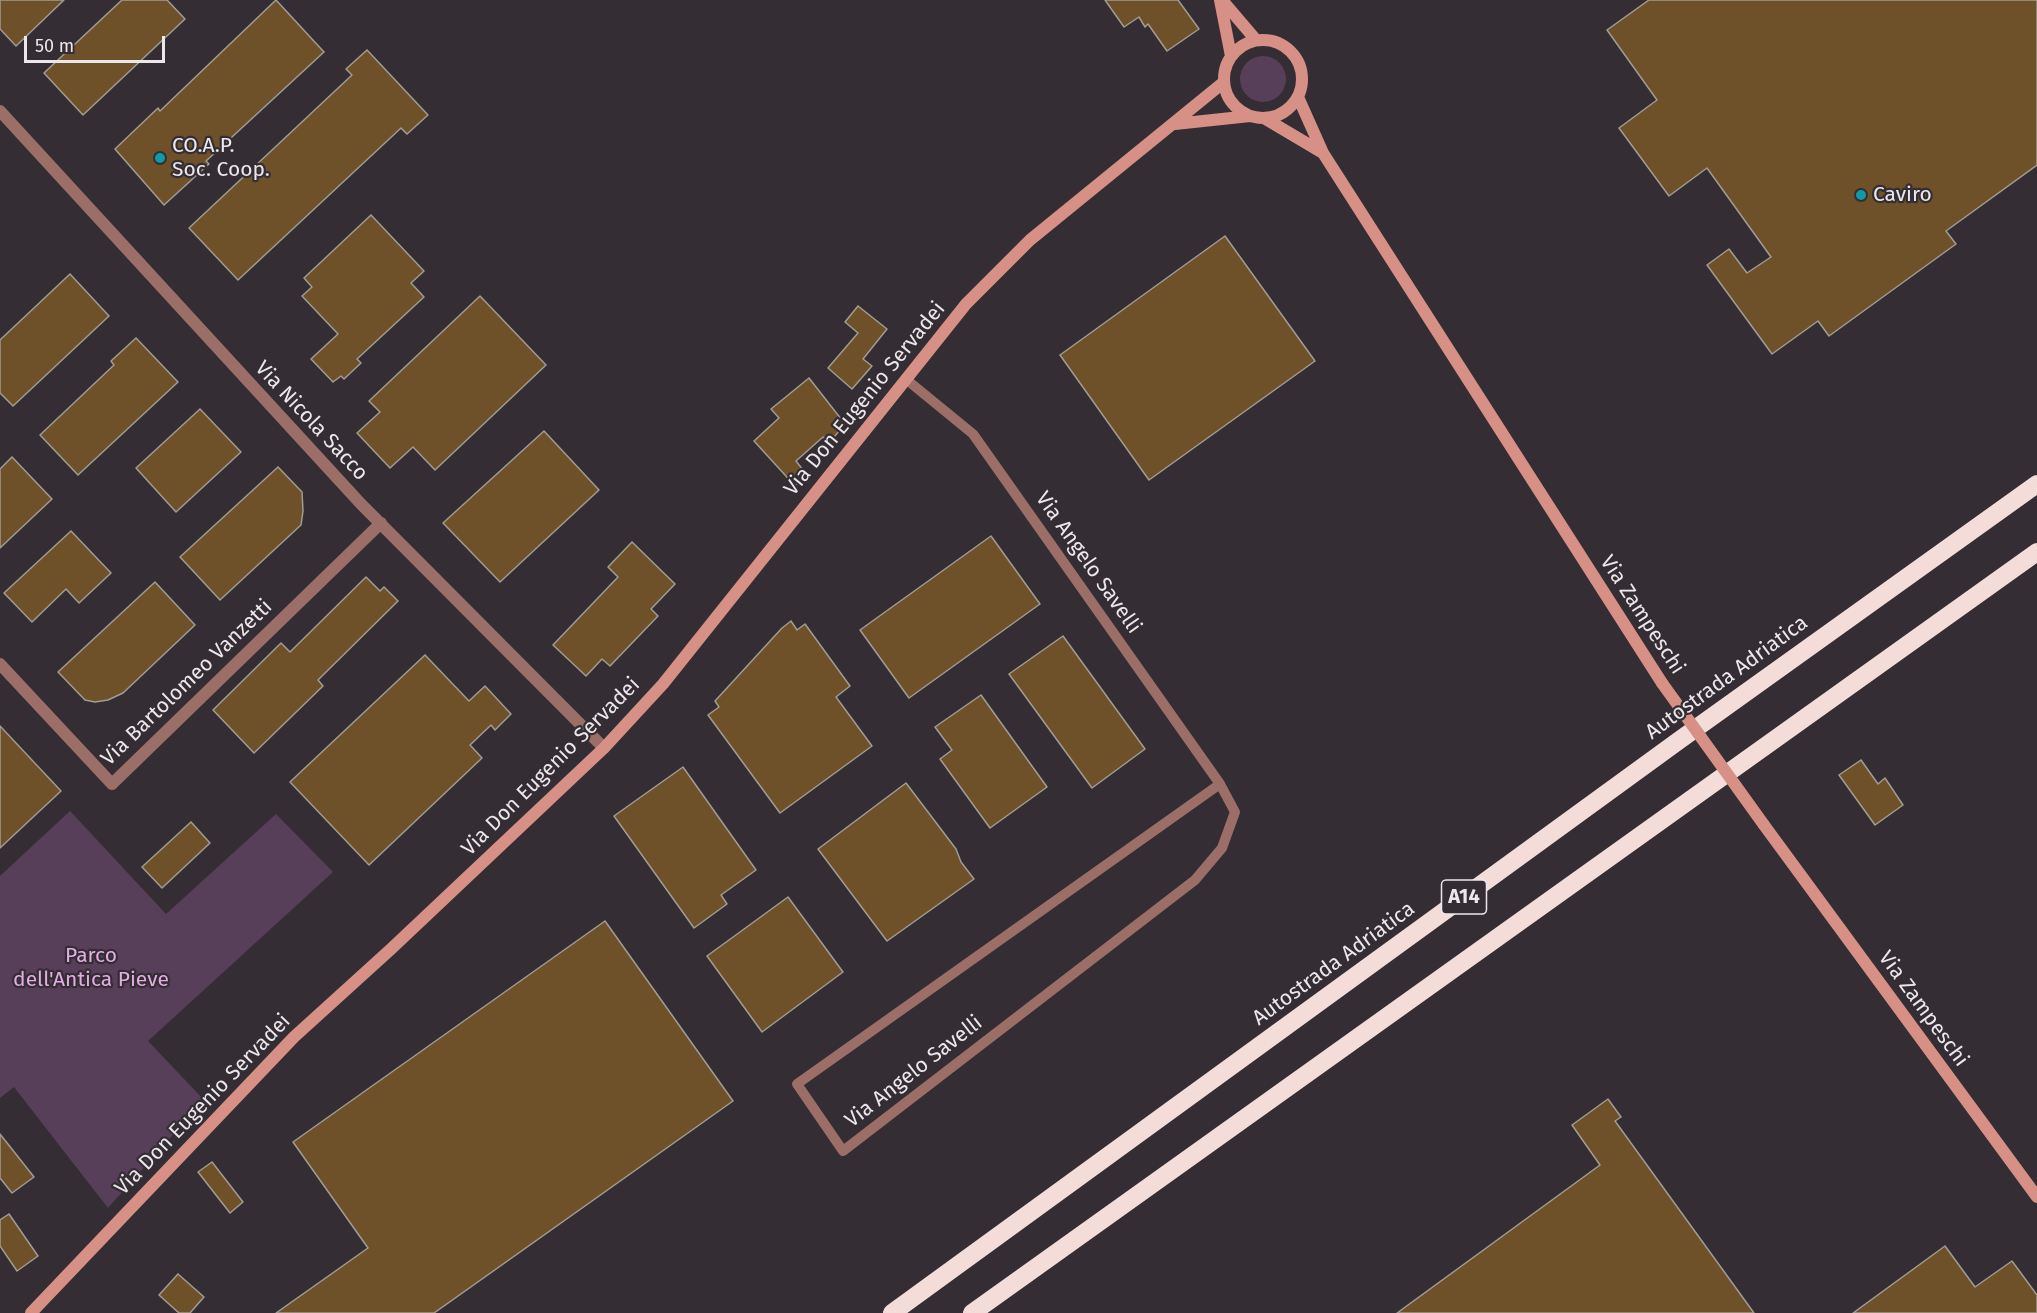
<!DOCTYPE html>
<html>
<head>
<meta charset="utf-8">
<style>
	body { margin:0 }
	#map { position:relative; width:2037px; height:1313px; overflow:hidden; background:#342e34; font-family:"Fira Sans",sans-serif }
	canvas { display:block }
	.scale { position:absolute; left:24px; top:36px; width:141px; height:27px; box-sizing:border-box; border:3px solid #ebe8ec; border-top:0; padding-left:8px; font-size:18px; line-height:21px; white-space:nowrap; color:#ebe8ec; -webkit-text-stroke:4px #342e34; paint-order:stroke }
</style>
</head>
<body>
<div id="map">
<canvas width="2037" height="1313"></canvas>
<div class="scale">50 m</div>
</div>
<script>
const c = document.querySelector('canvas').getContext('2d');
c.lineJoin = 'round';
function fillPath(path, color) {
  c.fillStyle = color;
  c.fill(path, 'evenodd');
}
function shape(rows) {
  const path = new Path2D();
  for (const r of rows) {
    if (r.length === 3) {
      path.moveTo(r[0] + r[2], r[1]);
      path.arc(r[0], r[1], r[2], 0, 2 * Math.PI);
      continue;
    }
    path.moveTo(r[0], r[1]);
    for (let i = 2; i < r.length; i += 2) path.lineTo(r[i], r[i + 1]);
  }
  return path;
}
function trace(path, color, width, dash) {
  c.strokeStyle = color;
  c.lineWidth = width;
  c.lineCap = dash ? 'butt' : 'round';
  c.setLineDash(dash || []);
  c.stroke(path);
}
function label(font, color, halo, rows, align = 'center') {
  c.font = font + ' "Fira Sans",sans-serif';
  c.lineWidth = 4.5;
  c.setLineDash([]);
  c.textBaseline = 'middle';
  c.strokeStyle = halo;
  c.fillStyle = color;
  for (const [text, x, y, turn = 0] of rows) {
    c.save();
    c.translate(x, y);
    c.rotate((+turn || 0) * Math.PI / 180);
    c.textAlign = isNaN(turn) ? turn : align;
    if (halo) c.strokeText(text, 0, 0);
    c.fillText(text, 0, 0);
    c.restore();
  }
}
fillPath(shape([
	[1263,79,23],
	[70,811,166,914,276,814,333,872,148,1041,204,1100,108,1208,14,1087,0,1098,0,876]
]), '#583f59');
const building = shape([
	[0,0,64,0,16,46,0,29,0,0],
	[122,0,167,0,185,19,83,115,44,73,122,0],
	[276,0,324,52,206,161,209,164,164,205,115,149,158,108,160,111,276,0],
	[1105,0,1178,0,1199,29,1167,51,1148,24,1145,27,1139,17,1124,27,1105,0],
	[1649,0,2037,0,2037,165,1946,231,1956,244,1829,336,1818,321,1772,354,1707,265,1729,249,1747,273,1771,257,1707,168,1669,196,1619,128,1657,100,1607,30,1649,0],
	[367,50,428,115,407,134,401,128,238,280,189,228,352,75,346,69,367,50],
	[371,215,424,271,411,283,424,297,357,359,361,363,344,379,341,376,333,382,311,359,338,334,302,296,312,287,304,278,371,215],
	[1225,236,1315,361,1149,480,1060,355,1225,236],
	[70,274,109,316,13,406,0,393,0,340,70,274],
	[480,296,546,365,435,470,413,447,390,468,357,433,380,412,369,401,480,296],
	[858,306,887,329,863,359,872,366,852,389,828,368,858,333,845,322,858,306],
	[136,338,178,382,78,475,40,435,114,365,111,361,136,338],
	[809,378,845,424,829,443,823,437,796,461,807,475,795,486,754,441,779,418,771,409,809,378],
	[200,409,241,452,176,512,136,468,200,409],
	[544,431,599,490,500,582,443,523,544,431],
	[12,457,52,499,0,548,0,469,12,457],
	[278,467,302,492,303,511,301,525,220,600,180,557,278,467],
	[71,531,111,573,79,603,66,589,32,622,4,593,71,531],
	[991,536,1040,604,909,698,860,630,991,536],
	[632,542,675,584,651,609,658,616,610,666,602,659,586,676,553,645,618,577,608,567,632,542],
	[366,577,380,591,384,587,398,601,318,680,323,686,254,753,213,710,281,643,290,652,366,577],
	[155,582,195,625,123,693,108,700,95,702,85,700,58,672,155,582],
	[791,621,797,630,805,624,850,686,836,697,872,746,780,813,708,715,719,707,715,701,782,628,791,621],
	[1063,636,1145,749,1092,788,1009,674,1063,636],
	[425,655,469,701,485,686,511,714,495,730,491,725,470,745,482,758,369,865,290,782,425,655],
	[981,695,1047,787,990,828,940,759,952,750,935,727,981,695],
	[0,726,61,791,0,848,0,726],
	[1861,760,1878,784,1885,778,1903,805,1875,825,1839,775,1861,760],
	[683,767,756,870,721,895,727,904,694,928,614,816,683,767],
	[906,783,956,849,961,862,974,879,887,941,818,849,906,783],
	[191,822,210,843,162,888,142,867,191,822],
	[788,897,843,972,762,1032,707,956,788,897],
	[605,921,733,1101,434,1313,276,1313,368,1248,293,1142,605,921],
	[1608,1099,1621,1117,1615,1121,1754,1313,1397,1313,1600,1165,1572,1125,1608,1099],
	[0,1134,34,1177,12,1193,0,1178,0,1134],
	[212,1162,243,1202,230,1213,198,1172,212,1162],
	[9,1214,38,1256,17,1271,0,1246,0,1220,9,1214],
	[1945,1246,1975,1287,2012,1261,2037,1295,2037,1313,1853,1313,1945,1246],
	[178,1274,204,1297,190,1313,179,1313,159,1295,178,1274]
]);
fillPath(building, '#6e5128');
trace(building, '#a19c94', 1.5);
trace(shape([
	[907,380,973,434,1220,784,797,1084,843,1151,1195,880,1222,848,1235,812,1220,784]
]), '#9b6e67', 10);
trace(shape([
	[0,111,361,504,604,748],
	[0,664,112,784,381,523]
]), '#9b6e67', 12);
trace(shape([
	[1220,0,1231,56],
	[1222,0,1256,40],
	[1263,79,39],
	[1298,97,1323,153,1662,683],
	[1264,118,1323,153],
	[1175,124,1250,116],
	[1764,825,2037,1197],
	[31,1313,294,1037,391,949,604,748,663,684,966,304,1030,240,1224,82]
]), '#d79085', 12);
trace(shape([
	[892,1313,1681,739,2037,484],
	[972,1313,2037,552]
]), '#f4ddd9', 18);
trace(shape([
	[1662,683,1764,825]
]), '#d79085', 12);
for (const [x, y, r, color] of [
	[160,158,6,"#0f9aa8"],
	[1861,195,6,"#0f9aa8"]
]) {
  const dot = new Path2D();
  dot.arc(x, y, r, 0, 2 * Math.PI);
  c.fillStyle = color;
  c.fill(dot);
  trace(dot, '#342e34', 2);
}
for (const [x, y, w] of [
	[1464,897,45]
]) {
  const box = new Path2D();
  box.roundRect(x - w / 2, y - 17, w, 34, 4.5);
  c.fillStyle = '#342e34';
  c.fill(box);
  trace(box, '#ebe8ec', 1.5);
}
label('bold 20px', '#ebe8ec', null, [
	["A14",1464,897]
]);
label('21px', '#ebe8ec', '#342e34', [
	["CO.A.P.",172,146],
	["Soc. Coop.",172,170],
	["Caviro",1873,195]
], 'left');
label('21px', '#ebe8ec', '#342e34', [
	["Via Don Eugenio Servadei",865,399,-51],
	["Via Nicola Sacco",311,421,47],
	["Via Angelo Savelli",1088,563,55],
	["Via Zampeschi",1642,615,57],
	["Autostrada Adriatica",1727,678,-36],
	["Via Bartolomeo Vanzetti",187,683,-44],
	["Via Don Eugenio Servadei",551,767,-45],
	["Autostrada Adriatica",1334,964,-36],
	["Via Zampeschi",1923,1009,54],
	["Via Angelo Savelli",914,1072,-38],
	["Via Don Eugenio Servadei",203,1105,-46]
]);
label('21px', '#e4ace6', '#342e34', [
	["Parco",91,956],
	["dell'Antica Pieve",91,980]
]);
</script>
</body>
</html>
